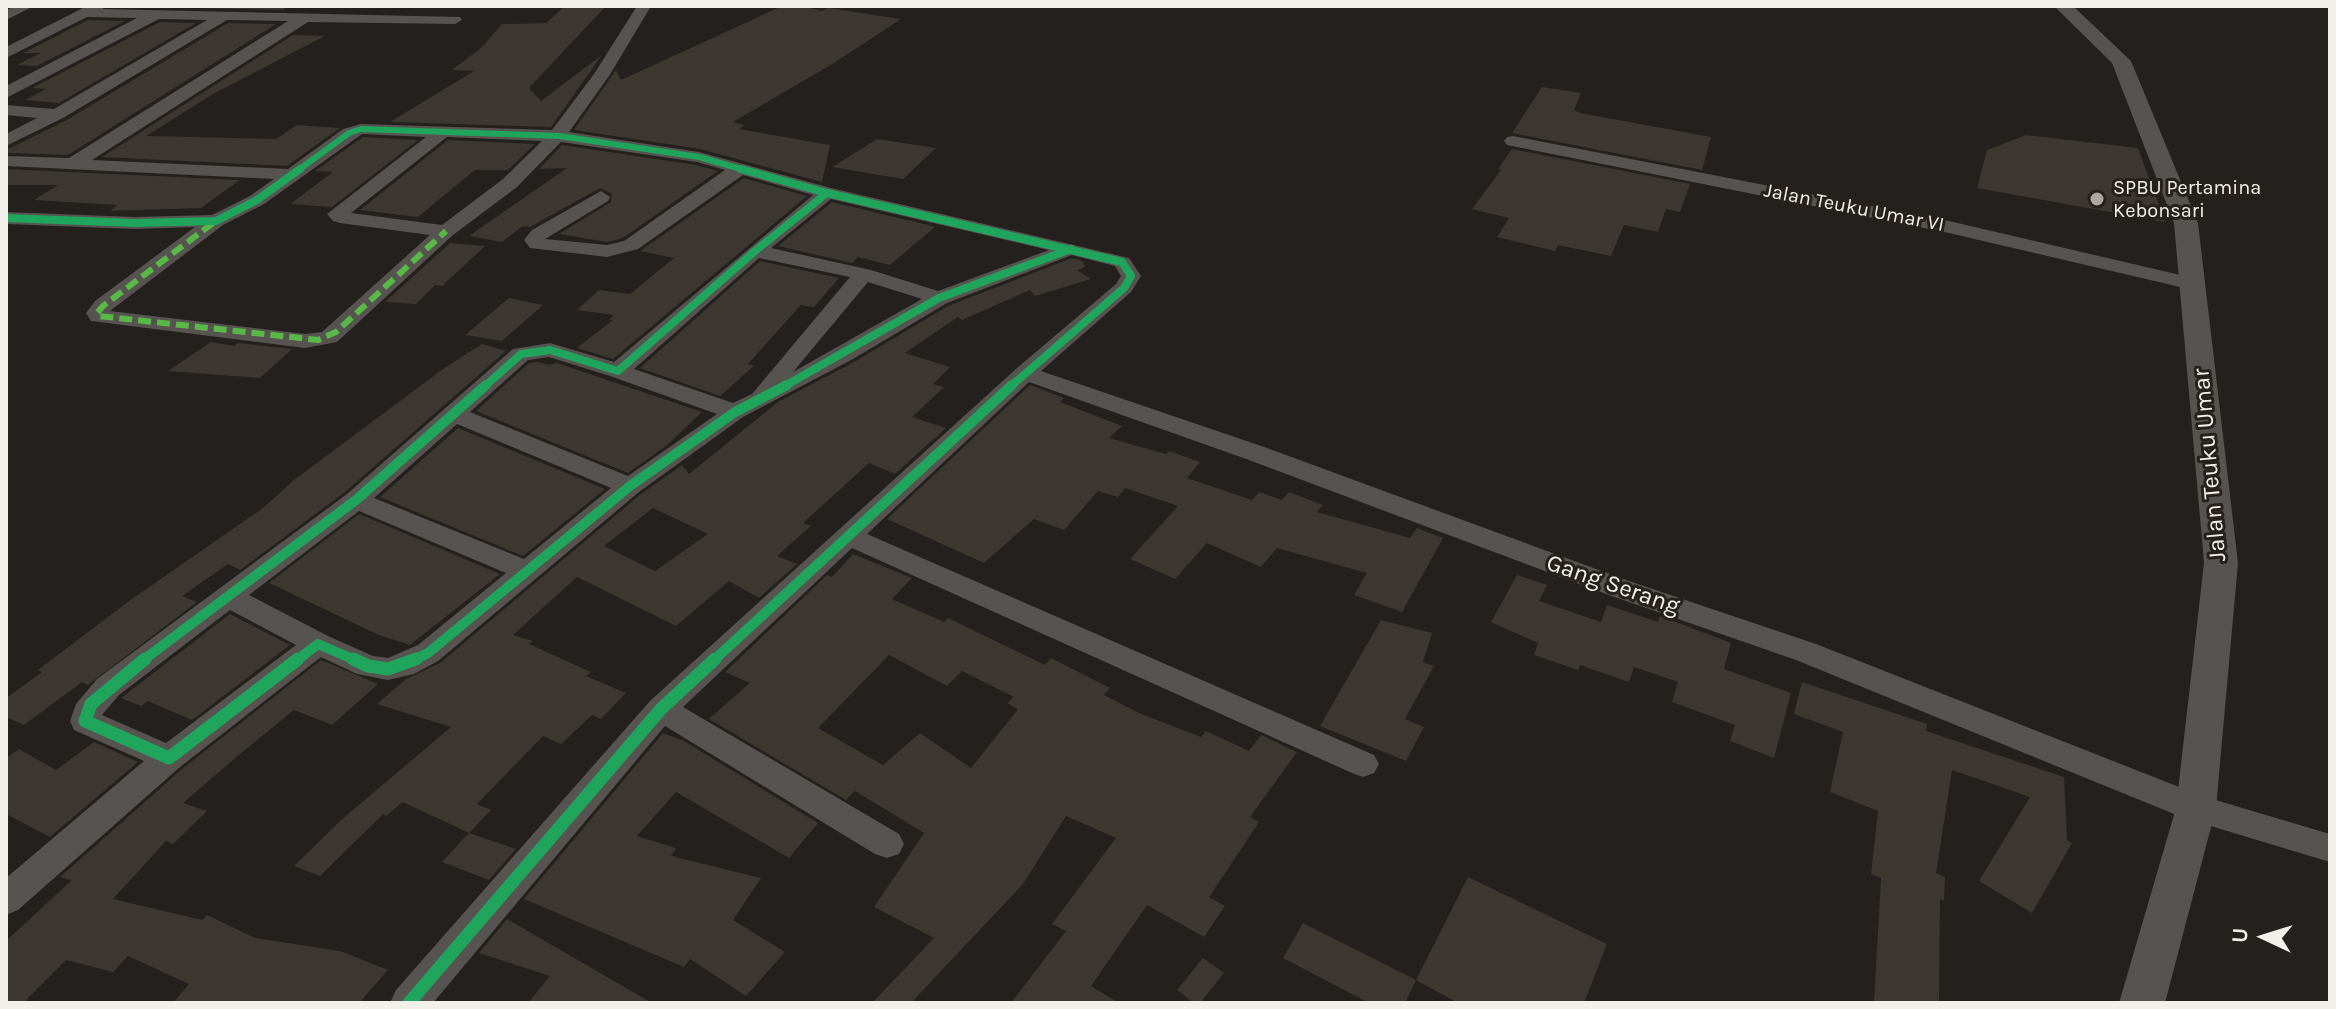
<!DOCTYPE html>
<html>
<head>
<meta charset="utf-8">
<style>
	body { margin:0 }
	#map { position:relative; width:2336px; height:1009px; overflow:hidden; background:#23201d; font-family:Karla,sans-serif }
	canvas { display:block }
	.frame { position:absolute; inset:0; border:8px solid #f2f0eb; pointer-events:none }
	.north { position:absolute; left:2224px; top:897px; width:80px; height:80px; -webkit-text-stroke:6px #26211a; paint-order:stroke; rotate:274deg; font-size:22px; font-weight:700; line-height:32px; text-align:center; color:#f2f0eb }
	.north::after { content:''; display:block; margin:auto; width:28px; height:36px; background:#f2f0eb; clip-path:polygon(50% 0,100% 100%,50% 72%,0 100%) }
</style>
</head>
<body>
<div id="map">
<canvas width="2336" height="1009"></canvas>
<div class="frame"></div>
<div class="north">U</div>
</div>
<script>
const c = document.querySelector('canvas').getContext('2d');
c.lineJoin = 'round';
function fillPath(path, color) {
  c.fillStyle = color;
  c.fill(path, 'evenodd');
}
function shape(rows) {
  const path = new Path2D();
  for (const r of rows) {
    path.moveTo(r[0], r[1]);
    for (let i = 2; i < r.length; i += 2) path.lineTo(r[i], r[i + 1]);
  }
  return path;
}
function trace(path, color, width, dash) {
  c.strokeStyle = color;
  c.lineWidth = width;
  c.lineCap = dash ? 'butt' : 'round';
  c.setLineDash(dash || []);
  c.stroke(path);
}
function label(font, color, halo, rows, align = 'center') {
  c.font = font + ' Karla,sans-serif';
  c.lineWidth = 6;
  c.setLineDash([]);
  c.textBaseline = 'middle';
  c.strokeStyle = halo;
  c.fillStyle = color;
  for (const [text, x, y, turn = 0] of rows) {
    c.save();
    c.translate(x, y);
    c.rotate((+turn || 0) * Math.PI / 180);
    c.textAlign = isNaN(turn) ? turn : align;
    if (halo) c.strokeText(text, 0, 0);
    c.fillText(text, 0, 0);
    c.restore();
  }
}
fillPath(shape([
	[108,6,289,6,283,10],
	[565,6,606,6,529,88,541,101,602,55,551,127,390,122,474,71,452,70,481,48,502,24,546,23],
	[801,6,822,11,828,8,901,19,834,63,733,122,745,125,739,129,830,145,822,182,700,149,574,130,616,70,621,80,780,7],
	[88,20,125,21,37,66,17,65,41,53,23,53],
	[160,22,196,23,59,103,25,100,46,89,32,88],
	[228,23,276,24,68,155,6,153,6,150,65,121],
	[293,35,325,36,213,94,146,136,276,139,297,125,340,128,287,166,102,157],
	[1542,87,1581,93,1574,110,1580,113,1711,137,1702,170,1512,133],
	[2026,135,2138,148,2165,222,1977,188,1987,150],
	[363,137,418,140,332,207,290,204,333,172,315,171],
	[877,139,936,148,903,179,832,167],
	[448,140,535,144,508,170,475,170,418,217,360,210],
	[562,145,696,165,718,171,623,238,607,242,559,234,611,202,612,194,600,188,530,227,523,226,502,242,469,236,567,168,539,169],
	[1512,149,1690,184,1680,212,1666,209,1658,232,1624,225,1611,256,1558,245,1555,251,1497,237,1509,218,1472,209,1501,170,1498,169],
	[6,169,240,180,201,208,110,211,117,205,34,200,58,185,6,185],
	[744,178,807,196,613,359,577,348,613,320,609,320,614,315,577,310,599,290,630,294,674,258,640,251],
	[832,202,928,225,935,227,890,265,858,257,852,263,778,246],
	[450,243,485,246,442,286,435,285,416,304,385,302],
	[1072,258,1083,261,1085,267,1077,270,1091,279,1035,296,1030,290,962,320,958,317,905,353,950,367,933,384,944,387,912,417,946,428,895,474,869,463,803,523,811,526,777,556,797,564,759,598,729,581,676,626,577,577,513,635,533,641,529,644,591,672,586,676,626,693,601,719,592,715,561,744,543,736,477,804,491,810,469,833,403,802,386,816,383,814,320,876,294,866,341,820,451,727,377,704,406,679,440,663,641,494,682,465,689,474,778,402,854,362,948,306],
	[653,508,708,534,655,571,604,546],
	[760,261,839,278,814,307,801,305,748,364,754,366,720,396,640,368],
	[509,298,543,305,502,341,465,335],
	[211,342,234,346,238,343,292,349,260,378,168,371],
	[482,344,506,351,345,492,240,570,228,564,182,596,197,602,88,685,82,682,24,725,6,717,6,698,42,672,38,670,129,601,263,508,294,480,443,369],
	[538,362,549,365,557,363,702,412,666,446,628,473,476,411,529,363],
	[1030,385,1064,398,1060,402,1122,426,1109,438,1166,454,1169,451,1200,462,1187,478,1252,500,1259,492,1282,500,1289,492,1323,505,1317,512,1410,538,1417,528,1443,538,1402,612,1354,595,1367,573,1277,548,1261,567,1207,543,1175,579,1130,559,1178,506,1125,488,1118,497,1098,491,1064,530,1034,519,984,563,887,519],
	[458,428,605,489,523,556,380,497],
	[359,514,500,574,410,645,379,635,269,583],
	[853,554,912,578,892,599,944,622,948,618,1045,665,1051,658,1110,688,1104,695,1139,713,1201,737,1206,731,1249,751,1261,735,1297,752,1250,817,1259,822,1209,897,1225,906,1204,937,1147,905,1091,986,1119,1003,1011,1003,1066,931,1052,924,1116,838,1066,816,1023,884,911,1003,872,1003,934,938,874,907,924,833,855,791,846,800,709,719,750,683,725,672,827,575,832,577],
	[889,655,947,686,962,671,1014,697,1007,703,1018,709,971,768,920,733,883,765,818,728],
	[1517,575,1547,585,1539,601,1601,622,1607,605,1658,622,1660,616,1731,643,1724,669,1791,693,1774,758,1730,741,1735,725,1672,702,1678,682,1634,667,1629,682,1580,665,1578,670,1534,655,1538,643,1491,622],
	[230,614,290,645,192,720,148,701,141,706,121,698],
	[1381,620,1432,633,1423,662,1434,666,1405,719,1424,727,1406,761,1320,726],
	[321,660,378,684,332,725,294,710,240,754,183,803,207,811,173,844,166,841,113,899,202,920,207,915,255,938,340,951,388,970,359,1003,173,1003,189,984,128,956,113,972,66,960,23,1003,6,1003,6,941,72,880,60,877,182,769],
	[1802,682,1927,724,1926,731,2064,777,2067,840,2072,843,2032,913,1979,881,2030,797,1952,770,1936,873,1945,877,1944,901,1940,899,1939,1003,1874,1003,1881,878,1871,874,1878,811,1830,792,1843,732,1794,714],
	[663,733,684,741,818,823,789,858,676,792,637,836,676,848,671,856,761,878,733,920,785,952,746,996,690,959,684,967,524,899],
	[94,742,138,762,50,837,6,814,6,758,19,749,56,770],
	[469,833,516,849,489,880,442,862],
	[1468,877,1607,944,1584,1003,1458,1003,1416,980],
	[507,919,652,1003,528,1003,550,976,479,953],
	[1303,923,1416,980,1405,1003,1369,1003,1283,958],
	[1203,958,1224,973,1200,1003,1194,1003,1177,990]
]), '#3c3731');
fillPath(shape([
	[15,6,34,6,6,20,6,10,15,6],
	[87,6,105,6,103,9,460,17,462,20,455,24,308,22,92,160,288,169,343,129,361,124,552,130,594,74,637,6,651,6,609,76,569,132,699,152,831,188,1129,258,1141,276,1131,292,1041,371,1267,448,1626,580,1816,644,2202,796,2330,834,2330,862,2184,818,1796,660,1606,594,1249,460,1029,382,867,534,1374,755,1379,764,1374,773,1363,777,1352,773,852,548,683,707,899,834,904,844,899,854,887,858,875,854,665,726,433,1003,390,1003,396,990,650,701,1017,368,1116,284,1121,276,1115,266,1072,255,947,303,853,359,743,417,639,492,438,661,414,674,388,680,357,674,321,657,180,767,18,910,6,915,6,878,144,761,74,730,70,721,76,704,97,679,347,494,513,349,550,343,614,362,813,195,743,175,638,249,607,257,530,248,524,240,532,230,601,191,610,197,608,201,545,239,607,245,624,241,725,170,697,162,561,142,517,187,453,235,337,342,305,348,91,321,86,313,95,301,195,227,135,229,6,224,6,212,135,217,212,215,250,196,274,179,6,166,6,156,69,158,288,21,227,20,63,118,6,146,6,134,37,118,6,115,6,105,54,109,207,20,159,19,6,98,6,86,137,18,87,17,6,58,6,47,87,6],
	[362,134,426,137,327,214,333,221,340,223,430,235,322,332,305,334,110,311,223,225,264,204,362,134],
	[447,137,542,141,503,179,442,225,351,213,447,137],
	[831,199,1049,250,938,291,871,270,771,248,831,199],
	[759,258,850,277,752,394,733,403,634,369,759,258],
	[868,282,922,299,793,372,868,282],
	[549,357,610,376,717,414,628,476,470,412,528,360,549,357],
	[457,424,611,488,524,559,374,498,457,424],
	[359,511,506,573,418,645,388,658,373,656,328,636,249,595,359,511],
	[230,610,296,645,166,743,102,715,119,695,230,610],
	[1513,136,1949,221,2193,278,2203,284,2193,290,1949,233,1507,145,1504,141,1507,137,1513,136]
]), '#575350');
fillPath(shape([
	[2054,6,2073,6,2131,61,2198,223,2238,563,2216,808,2165,1003,2119,1003,2176,808,2204,563,2174,223,2112,63,2054,6]
]), '#575350');
trace(shape([
	[213,223,103,306,97,313,99,316,318,340,336,332,446,231]
]), '#58b947', 6, [13, 6]);
trace(shape([
	[297,171,349,133,361,129,559,136,699,157,748,171]
]), '#20a55d', 6);
trace(shape([
	[741,169,827,193,1122,262,1131,276,1124,288,1010,387],
	[6,218,135,223,216,221,257,200,300,169],
	[484,387,521,354,550,350,618,371,755,251,827,193],
	[783,387,939,298,1071,249]
]), '#20a55d', 8);
trace(shape([
	[142,661,356,500,486,385],
	[296,661,318,644,357,661],
	[412,661,428,653,630,486,735,412,787,385],
	[713,661,1012,385]
]), '#20a55d', 10);
trace(shape([
	[145,659,91,704,85,721,169,758,298,659],
	[353,659,368,666,388,669,416,659],
	[409,1003,661,709,715,659]
]), '#20a55d', 13);
for (const [x, y, r, color] of [
	[2097,199,8,"#aaa7a3"]
]) {
  const dot = new Path2D();
  dot.arc(x, y, r, 0, 2 * Math.PI);
  c.fillStyle = color;
  c.fill(dot);
  trace(dot, '#26211a', 3);
}
label('20px', '#f2f0eb', '#26211a', [
	["SPBU Pertamina",2113,188],
	["Kebonsari",2113,211]
], 'left');
label('20px', '#f2f0eb', '#26211a', [
	["Jalan Teuku Umar VI",1854,208,11]
]);
label('24px', '#f2f0eb', '#26211a', [
	["Jalan Teuku Umar",2210,465,-95],
	["Gang Serang",1613,585,19]
]);
</script>
</body>
</html>
